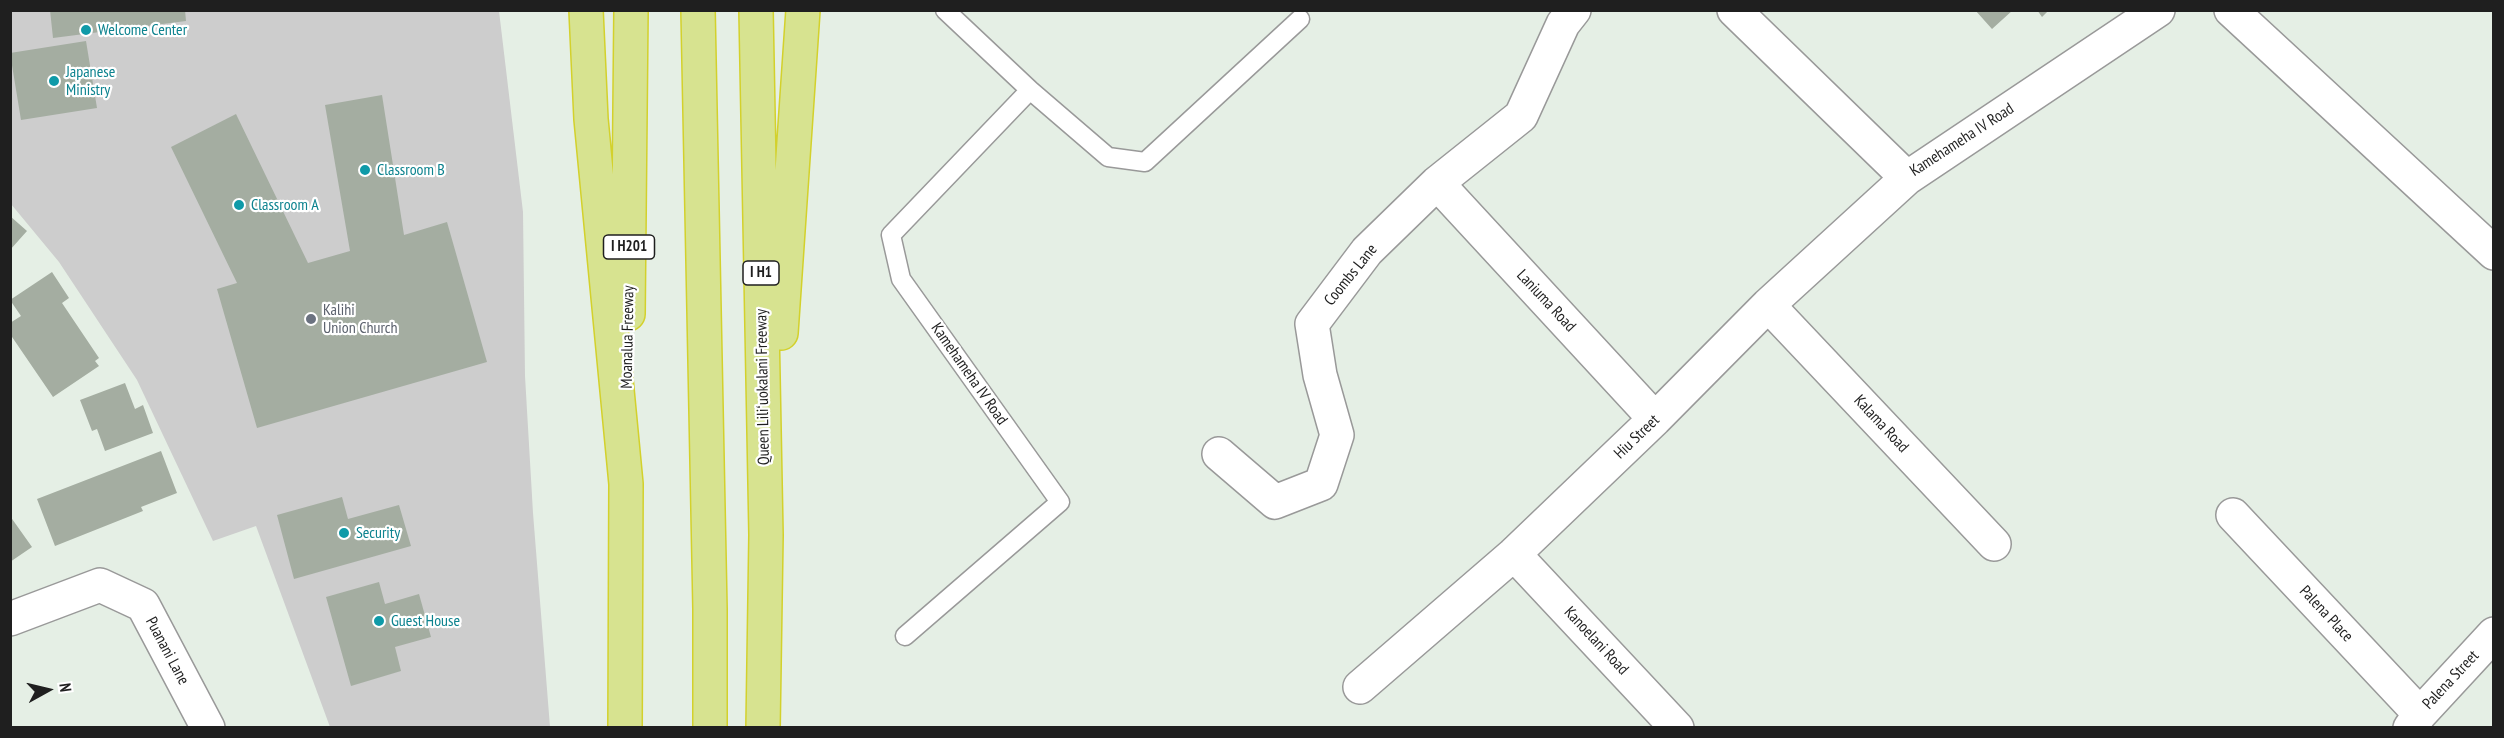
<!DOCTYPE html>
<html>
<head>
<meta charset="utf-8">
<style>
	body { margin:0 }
	#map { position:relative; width:2504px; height:738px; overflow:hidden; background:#e5efe5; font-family:"PT Sans Narrow",sans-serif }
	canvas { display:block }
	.frame { position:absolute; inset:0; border:12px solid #1f1f1f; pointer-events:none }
	.north { position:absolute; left:18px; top:660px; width:60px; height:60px; -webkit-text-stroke:4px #fff; paint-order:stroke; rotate:82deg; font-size:16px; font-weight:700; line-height:24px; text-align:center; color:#1f1f1f }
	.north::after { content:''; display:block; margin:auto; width:21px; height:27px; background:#1f1f1f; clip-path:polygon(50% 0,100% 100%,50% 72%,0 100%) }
</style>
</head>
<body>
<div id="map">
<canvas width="2504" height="738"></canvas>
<div class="frame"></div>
<div class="north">N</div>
</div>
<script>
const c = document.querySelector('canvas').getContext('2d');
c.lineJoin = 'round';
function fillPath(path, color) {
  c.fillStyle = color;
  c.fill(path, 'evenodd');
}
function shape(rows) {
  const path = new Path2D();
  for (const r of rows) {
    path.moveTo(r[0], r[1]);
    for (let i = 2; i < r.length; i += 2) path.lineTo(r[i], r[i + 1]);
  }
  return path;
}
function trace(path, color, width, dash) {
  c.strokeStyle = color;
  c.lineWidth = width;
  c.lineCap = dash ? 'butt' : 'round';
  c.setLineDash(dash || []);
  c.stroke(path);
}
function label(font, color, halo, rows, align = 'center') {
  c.font = font + ' "PT Sans Narrow",sans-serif';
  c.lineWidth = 4.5;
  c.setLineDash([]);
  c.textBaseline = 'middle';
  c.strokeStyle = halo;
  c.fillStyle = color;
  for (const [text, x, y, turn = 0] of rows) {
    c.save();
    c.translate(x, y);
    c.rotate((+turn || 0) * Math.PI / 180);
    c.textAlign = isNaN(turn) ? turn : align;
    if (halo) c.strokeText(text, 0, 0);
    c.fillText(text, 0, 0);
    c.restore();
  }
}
fillPath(shape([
	[10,11,499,11,523,212,525,376,533,513,550,727,330,727,256,526,213,541,137,380,59,262,11,204]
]), '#cdcdcd');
fillPath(shape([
	[50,10,185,10,186,21,53,38],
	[1975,10,2013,10,1992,29],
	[2037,10,2049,10,2042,17],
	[86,41,97,108,21,120,10,53],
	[382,95,404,235,447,222,487,362,257,428,217,289,237,283,171,147,236,114,308,263,350,251,325,105],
	[10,216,27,231,10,250],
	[52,272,69,298,62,303,99,358,95,361,99,366,53,397,10,334,10,323,21,316,10,300],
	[125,383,135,409,143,405,153,433,105,451,97,429,92,431,80,400],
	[161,451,177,493,141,507,143,511,55,546,37,499],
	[342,497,348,519,399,505,411,546,294,579,277,515],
	[10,516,32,547,10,562],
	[379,582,385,604,419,594,431,637,395,647,401,671,351,686,326,597]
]), '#a4ada1');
const service = shape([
	[945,10,1030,90,1108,157,1145,162,1300,19],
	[905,636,1060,502,901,279,891,235,1030,90]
]);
const minor = shape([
	[1734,10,1907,178],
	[1437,183,1655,419],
	[1768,305,1994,544],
	[1219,454,1275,502,1321,484,1337,435,1320,375,1312,324,1367,251,1437,183,1521,116,1563,24,1574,10],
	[2233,515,2420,714],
	[1514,554,1677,728],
	[10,619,100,585,143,605,208,728],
	[1360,687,1514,554,1655,419,1768,305,1907,178,2158,10],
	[2410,728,2420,714,2494,634]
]);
const tertiary = shape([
	[2231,10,2494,253]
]);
const motorway = shape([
	[586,10,591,119,626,484,625,728],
	[698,10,710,609,710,728],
	[756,10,766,535,763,728],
	[628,314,631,10],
	[781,333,803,10]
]);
trace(service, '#999', 21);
trace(minor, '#999', 36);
trace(tertiary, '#999', 36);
trace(motorway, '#d3d12c', 36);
trace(service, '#fff', 18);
trace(minor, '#fff', 33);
trace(tertiary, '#fff', 33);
trace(motorway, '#d7e390', 33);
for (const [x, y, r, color] of [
	[86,30,6,"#0f9aa8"],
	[54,81,6,"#0f9aa8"],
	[365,170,6,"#0f9aa8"],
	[239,205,6,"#0f9aa8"],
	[311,319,6,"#6b7280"],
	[344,533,6,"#0f9aa8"],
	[379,621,6,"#0f9aa8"]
]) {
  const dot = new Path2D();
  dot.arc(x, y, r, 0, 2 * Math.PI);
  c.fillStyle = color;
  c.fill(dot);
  trace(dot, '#fff', 2);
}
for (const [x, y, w] of [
	[629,247,51],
	[761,273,36]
]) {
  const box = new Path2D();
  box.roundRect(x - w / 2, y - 12, w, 24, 4.5);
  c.fillStyle = '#fff';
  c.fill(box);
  trace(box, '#1f1f1f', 1.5);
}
label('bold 15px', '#1f1f1f', null, [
	["I H201",629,247],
	["I H1",761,273]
]);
label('16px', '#0d838f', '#fff', [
	["Welcome Center",98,30],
	["Japanese",66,72],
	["Ministry",66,90],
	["Classroom B",377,170],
	["Classroom A",251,205],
	["Security",356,533],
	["Guest House",391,621]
], 'left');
label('16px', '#1f1f1f', '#fff', [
	["Kamehameha IV Road",1962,140,-33],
	["Coombs Lane",1351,275,-51],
	["Laniuma Road",1546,301,47],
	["Moanalua Freeway",628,337,-89],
	["Kamehameha IV Road",969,374,55],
	["Queen Liliʻuokalani Freeway",763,387,-91],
	["Kalama Road",1881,424,47],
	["Hiu Street",1637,437,-44],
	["Palena Place",2326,614,47],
	["Kanoelani Road",1596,641,47],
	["Puanani Lane",167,651,62],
	["Palena Street",2451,680,-47]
]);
label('16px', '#5b616d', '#fff', [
	["Kalihi",323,310],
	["Union Church",323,328]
], 'left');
</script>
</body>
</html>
